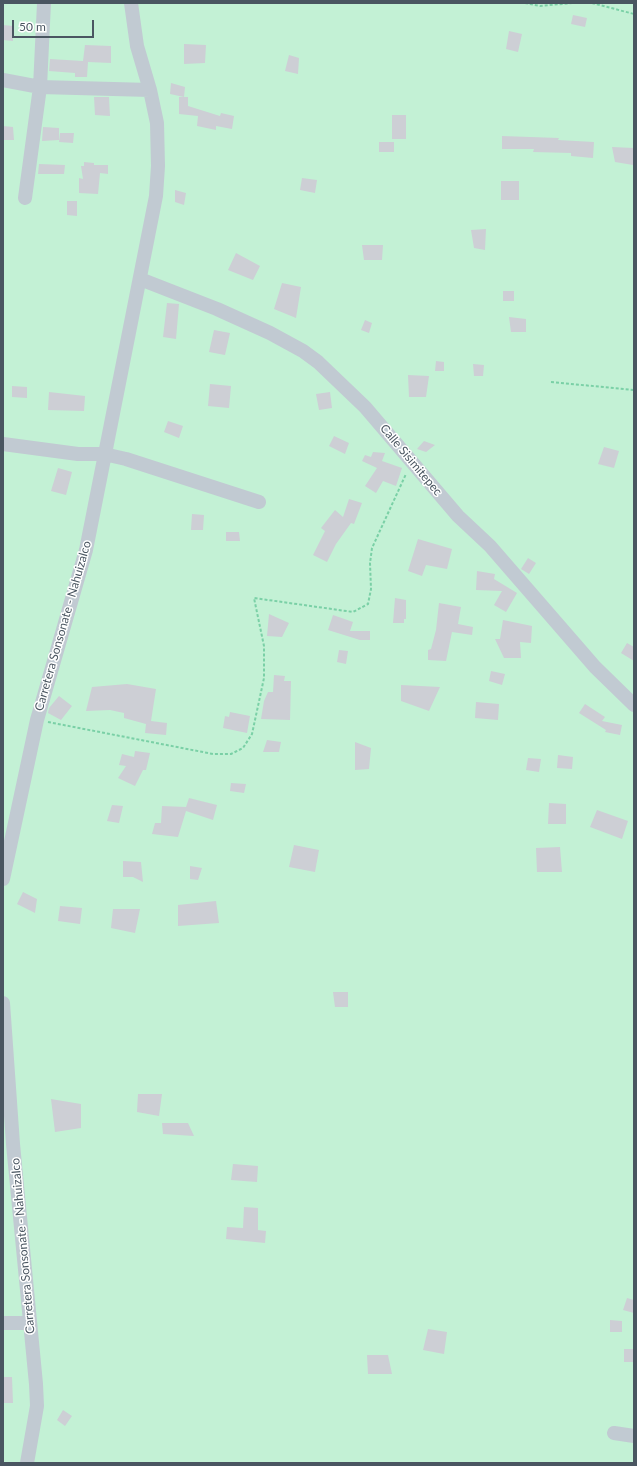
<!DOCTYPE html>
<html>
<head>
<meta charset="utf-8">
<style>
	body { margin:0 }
	#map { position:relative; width:637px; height:1466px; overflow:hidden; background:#f5f3f3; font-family:Lato,sans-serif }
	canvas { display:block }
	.frame { position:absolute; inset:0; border:4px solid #4a5661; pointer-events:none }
	.scale { position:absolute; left:12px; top:20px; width:82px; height:18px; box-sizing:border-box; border:2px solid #4a5661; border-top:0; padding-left:5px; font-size:12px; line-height:14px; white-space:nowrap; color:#4a5661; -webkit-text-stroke:3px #fff; paint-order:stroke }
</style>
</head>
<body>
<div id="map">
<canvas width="637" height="1466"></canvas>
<div class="frame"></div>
<div class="scale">50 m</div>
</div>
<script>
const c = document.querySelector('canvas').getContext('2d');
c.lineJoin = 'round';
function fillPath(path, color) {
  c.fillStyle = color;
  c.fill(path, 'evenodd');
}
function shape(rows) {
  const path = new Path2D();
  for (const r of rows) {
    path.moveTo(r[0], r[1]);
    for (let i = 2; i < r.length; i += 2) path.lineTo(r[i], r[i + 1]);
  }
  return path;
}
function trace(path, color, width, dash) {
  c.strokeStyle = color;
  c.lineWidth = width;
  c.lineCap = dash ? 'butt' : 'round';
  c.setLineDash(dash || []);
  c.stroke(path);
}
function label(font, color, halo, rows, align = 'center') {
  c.font = font + ' Lato,sans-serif';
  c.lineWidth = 3;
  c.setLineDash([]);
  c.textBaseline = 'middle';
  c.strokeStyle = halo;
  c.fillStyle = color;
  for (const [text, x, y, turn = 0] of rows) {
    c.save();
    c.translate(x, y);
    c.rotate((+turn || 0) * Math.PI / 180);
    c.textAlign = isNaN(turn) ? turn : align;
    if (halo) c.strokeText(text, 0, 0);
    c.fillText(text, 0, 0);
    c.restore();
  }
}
fillPath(shape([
	[3,3,634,3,634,1463,3,1463]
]), '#c3f1d5');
fillPath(shape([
	[573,15,587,18,585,27,571,24],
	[3,25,13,26,13,41,3,40],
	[509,31,522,34,518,52,506,49],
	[184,44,206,45,205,63,184,64],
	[85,45,111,46,111,63,88,62,87,77,75,77,75,73,49,71,50,59,83,61],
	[289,55,299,58,298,74,285,71],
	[171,83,185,87,184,97,170,94],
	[94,97,109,97,110,116,95,115],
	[179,97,188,97,188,106,220,116,221,113,234,116,232,129,216,126,216,130,197,126,198,116,179,114],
	[392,115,406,115,406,139,392,139],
	[3,126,13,127,14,140,3,140],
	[43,127,59,128,59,140,42,141],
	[60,133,74,133,73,143,59,142],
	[502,136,559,138,558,140,594,142,593,158,571,156,571,153,533,152,534,149,502,149],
	[379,142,394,142,394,152,379,152],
	[612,147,634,148,633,165,615,162],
	[84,162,94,163,94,165,108,165,108,174,100,173,98,194,79,193,79,178,83,179,81,166,84,166],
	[39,164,65,165,64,174,38,174],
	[302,178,317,180,315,193,300,190],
	[501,181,519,181,519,200,501,200],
	[175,190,186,193,184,205,175,202],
	[67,201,77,201,77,216,67,215],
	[486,229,485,250,474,248,471,230],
	[362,245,383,245,382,260,364,260],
	[236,253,260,266,253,280,228,270],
	[282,283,301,287,296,318,274,309],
	[503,291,514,291,514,301,503,301],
	[167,303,179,304,176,339,163,337],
	[509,317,526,319,526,332,511,332],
	[365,320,372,323,369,333,361,330],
	[214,330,230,333,225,355,209,352],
	[436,361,444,362,444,371,435,371],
	[473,364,484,365,483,376,474,376],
	[408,375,429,376,426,397,409,397],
	[210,384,231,386,229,408,208,406],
	[12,386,27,387,27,398,12,397],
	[49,392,85,396,84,411,48,410],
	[330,392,332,408,319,410,316,394],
	[168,421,183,426,179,438,164,432],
	[334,436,349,443,345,454,329,446],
	[424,441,435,445,426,452,417,449],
	[604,447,619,451,614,468,598,464],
	[373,452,385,453,382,461,402,468,396,486,383,481,376,493,365,486,377,468,362,461,365,455,371,457],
	[58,468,72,472,66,495,51,491],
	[349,499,362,503,354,524,351,523,336,544,327,562,313,555,325,531,321,528,335,510,343,517],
	[192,514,204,515,203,530,191,530],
	[226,532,239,532,240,541,226,541],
	[418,539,452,549,447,569,426,565,422,576,408,571],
	[528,558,536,563,529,574,521,569],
	[477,571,495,574,494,579,517,593,506,612,494,605,502,591,476,590],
	[395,598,406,600,406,619,404,619,404,623,393,623],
	[439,603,461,607,458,624,473,627,472,635,452,632,446,661,428,660,428,650,431,649,436,630],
	[269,614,289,623,282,637,267,636],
	[333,615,353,622,350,631,370,631,370,640,360,640,328,630],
	[503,620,532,626,531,643,520,642,521,658,504,658,495,639,500,639],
	[627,643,634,647,634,661,621,653],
	[339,650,348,651,346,664,337,662],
	[491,671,505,674,502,685,489,681],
	[274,675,285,676,284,681,291,681,290,720,261,719,264,701,268,692,273,692],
	[127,684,156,689,151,721,167,723,166,735,145,733,146,724,124,718,124,713,110,710,86,711,92,687],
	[401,685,440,687,429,711,401,701],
	[59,696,72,706,61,720,48,713,49,708],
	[476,702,499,704,498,720,475,718],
	[585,704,605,717,602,721,622,725,620,735,605,732,606,730,579,713],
	[230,712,250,716,247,733,223,728,225,716,229,717],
	[267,740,281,742,279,752,263,752],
	[355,742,371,748,369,769,355,770],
	[135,751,150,753,146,770,143,770,135,786,118,778,126,766,119,765,122,754,134,757],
	[558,755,573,757,572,769,557,768],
	[528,758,541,759,539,772,526,770],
	[231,783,246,784,244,793,230,791],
	[189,798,217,805,213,820,186,811,178,837,152,834,155,823,161,823,162,806,186,807],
	[549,803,566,804,566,824,548,824],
	[112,805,123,806,119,823,107,821],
	[597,810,628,821,622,839,590,827],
	[294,845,319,850,315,872,289,867],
	[560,847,562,872,537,872,536,848],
	[123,861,141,862,143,882,133,877,123,877],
	[190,866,202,868,198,880,190,879],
	[23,892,37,899,35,913,17,904],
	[216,901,219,923,178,926,178,905],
	[60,906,82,908,80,924,58,921],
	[113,909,140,909,135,933,111,928],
	[333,992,348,992,348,1007,335,1007],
	[138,1094,162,1094,159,1116,137,1112],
	[51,1099,81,1104,81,1128,55,1132],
	[162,1123,188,1123,194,1136,163,1134],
	[233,1164,258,1166,257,1182,231,1180],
	[244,1207,258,1208,258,1230,266,1231,265,1243,226,1239,227,1227,243,1228],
	[627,1298,634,1300,634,1313,623,1310],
	[610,1320,622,1321,622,1332,610,1332],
	[428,1329,447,1332,444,1354,423,1350],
	[624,1349,634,1349,634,1362,624,1362],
	[367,1355,388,1355,392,1374,368,1374],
	[3,1377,12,1377,13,1403,3,1403],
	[63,1410,72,1416,65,1426,57,1420]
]), '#cdcfd5');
trace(shape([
	[525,3,540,6,572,3],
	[592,3,634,14],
	[551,382,634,390],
	[48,722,213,754,231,754,243,748,252,734,264,678,264,646,254,598,353,612,368,604,371,589,370,563,372,548,406,474]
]), '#7ad0a6', 2, [3, 2]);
trace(shape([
	[3,80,40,87,150,90],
	[25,198,40,87,44,3],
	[140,279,217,309,270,333,303,351,318,362,365,407,458,516,490,546,595,667,634,705],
	[3,444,78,454,104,454,126,459,259,502],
	[3,879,37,720,86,550,156,196,158,166,157,123,150,90,137,46,131,3],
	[3,1003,13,1144,36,1384,37,1406,27,1463],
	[3,1323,30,1323],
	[614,1433,634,1436]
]), '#c1cad2', 14);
label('12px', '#4a5661', '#fff', [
	["Calle Sisimitepec",411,460,50],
	["Carretera Sonsonate - Nahuizalco",63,626,-74],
	["Carretera Sonsonate - Nahuizalco",23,1246,-95]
]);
</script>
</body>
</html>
